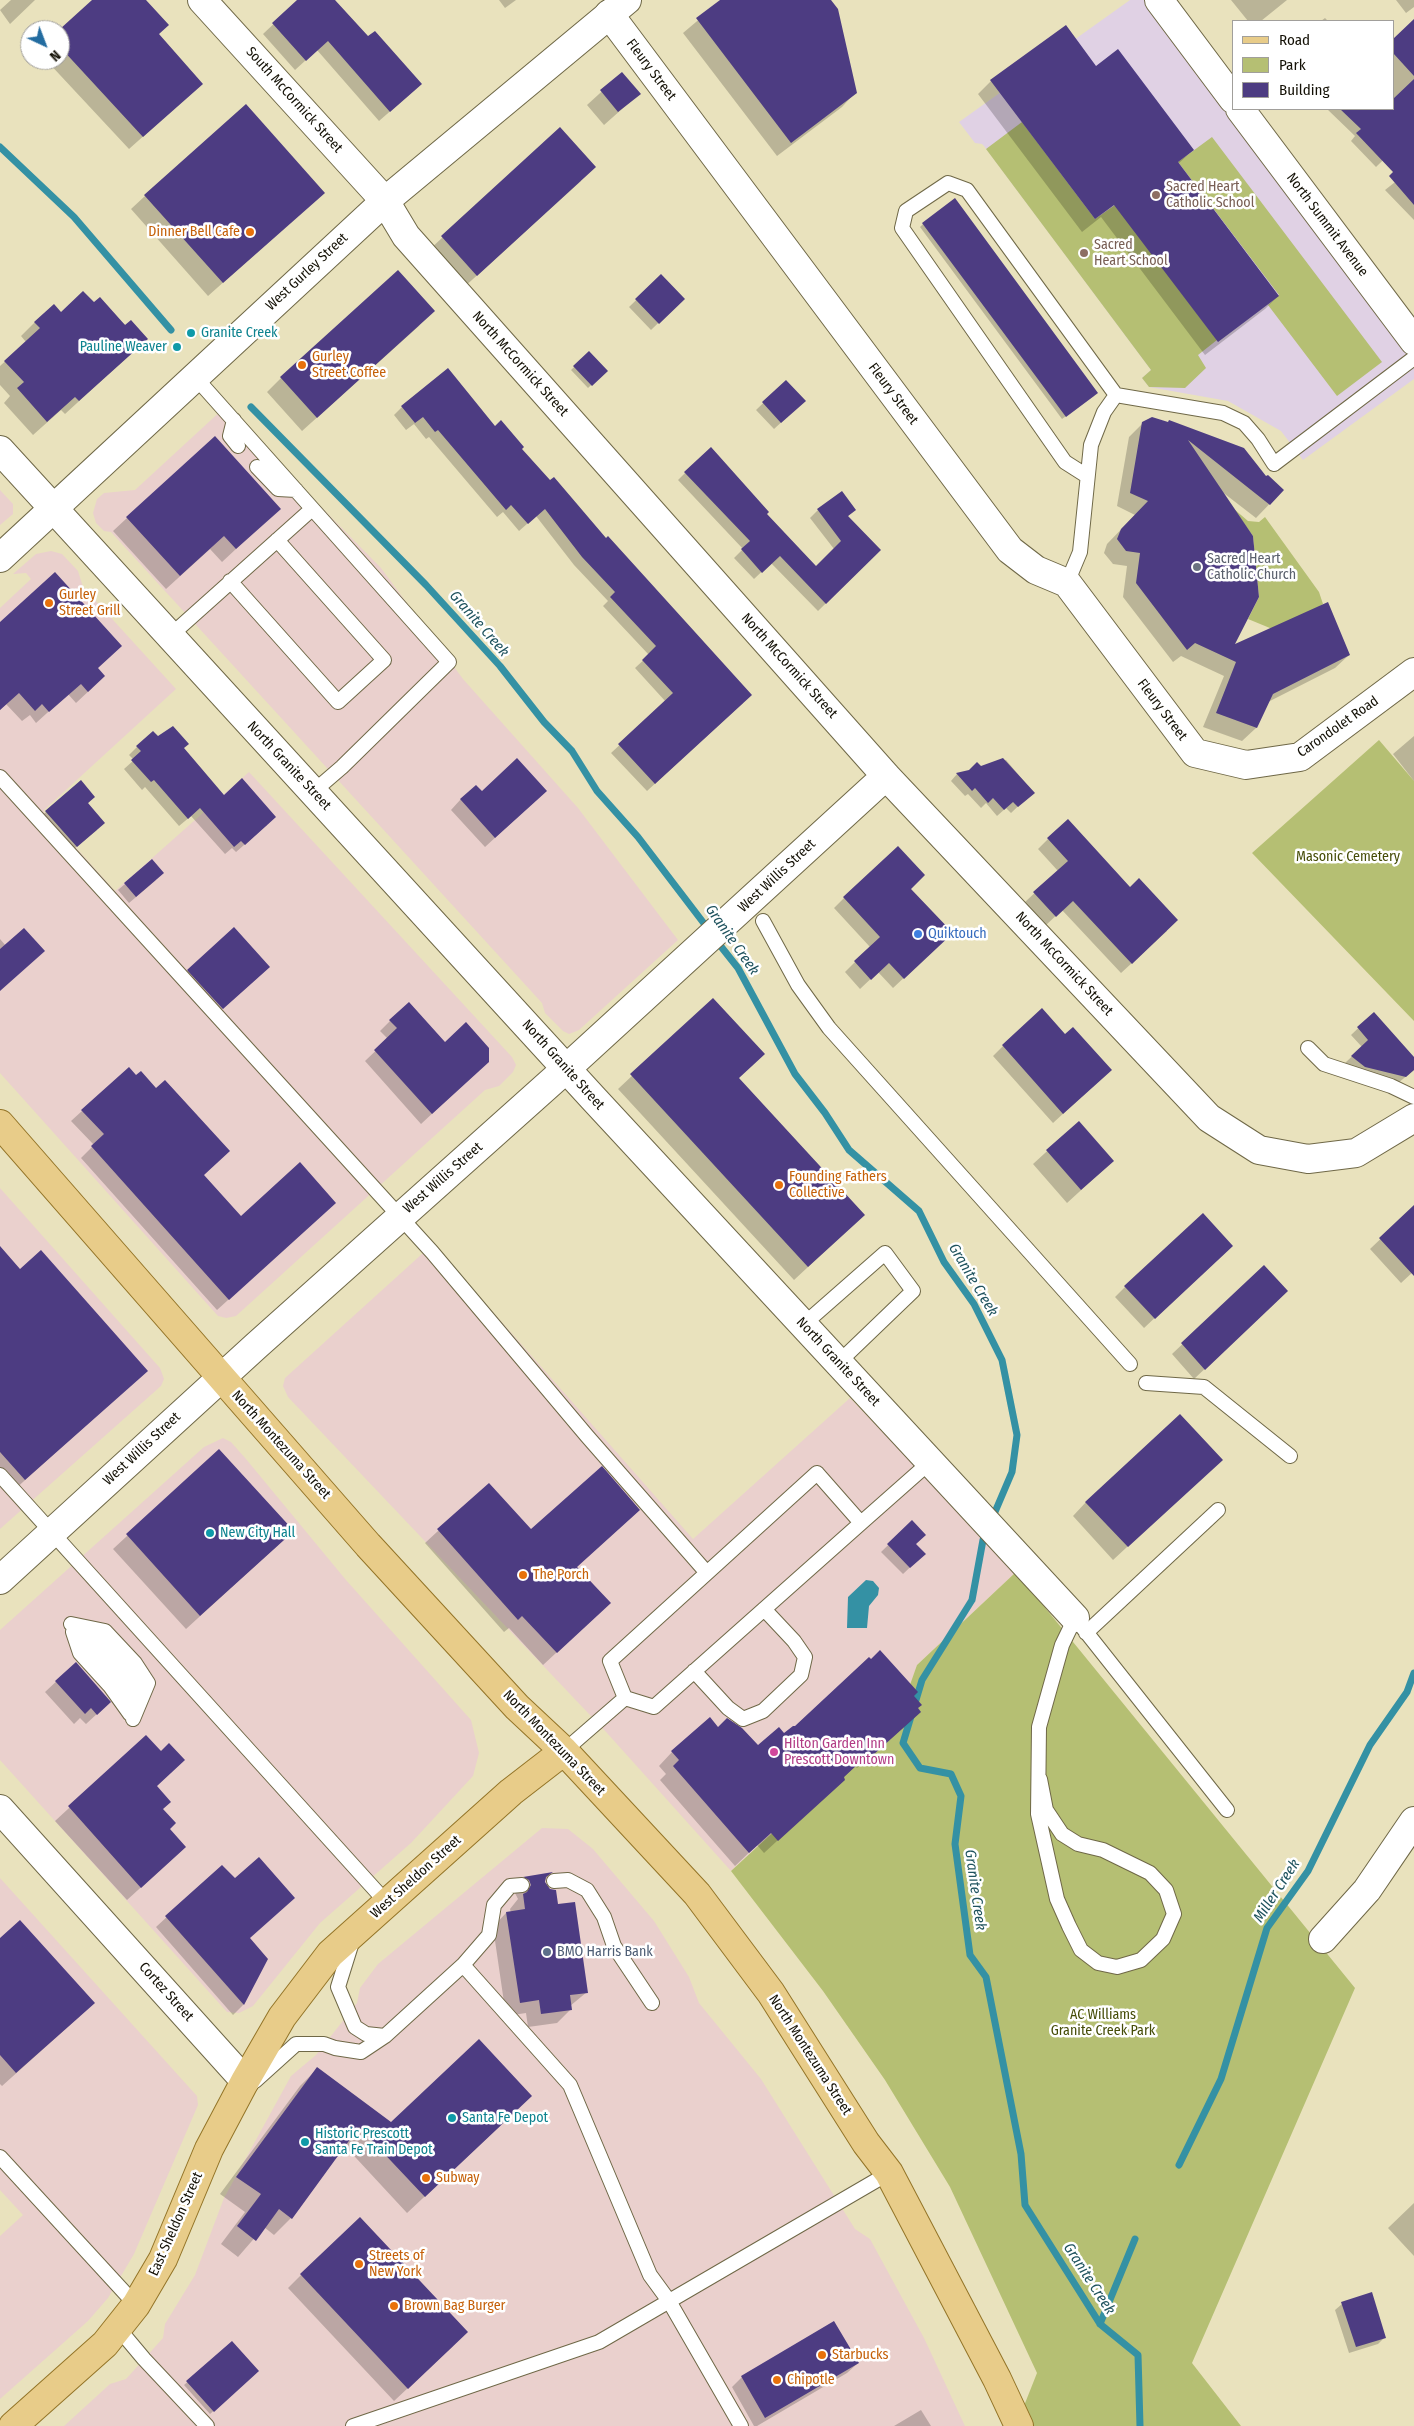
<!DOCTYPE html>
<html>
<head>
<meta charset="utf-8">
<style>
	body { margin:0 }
	#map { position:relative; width:1414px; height:2426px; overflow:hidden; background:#e9e2bd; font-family:"Fira Sans Condensed",sans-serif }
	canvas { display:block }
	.legend { position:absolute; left:1232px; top:20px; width:162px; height:90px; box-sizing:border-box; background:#fff; border:1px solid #a19f9b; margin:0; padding:6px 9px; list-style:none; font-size:15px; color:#131005 }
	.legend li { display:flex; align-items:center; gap:10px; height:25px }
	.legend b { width:25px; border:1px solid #a19f9b }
	.north { position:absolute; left:20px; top:20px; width:50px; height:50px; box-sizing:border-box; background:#fff; border:1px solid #a19f9b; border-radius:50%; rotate:137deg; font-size:14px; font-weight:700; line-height:20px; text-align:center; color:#131005 }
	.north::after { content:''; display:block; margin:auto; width:18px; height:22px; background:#236ca0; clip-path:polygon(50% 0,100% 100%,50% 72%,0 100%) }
</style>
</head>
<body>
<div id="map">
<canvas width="1414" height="2426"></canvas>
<ul class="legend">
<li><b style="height:6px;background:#e8cc89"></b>Road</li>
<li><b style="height:14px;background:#b5bf73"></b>Park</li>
<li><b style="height:14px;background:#4d3c82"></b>Building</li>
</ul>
<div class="north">N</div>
</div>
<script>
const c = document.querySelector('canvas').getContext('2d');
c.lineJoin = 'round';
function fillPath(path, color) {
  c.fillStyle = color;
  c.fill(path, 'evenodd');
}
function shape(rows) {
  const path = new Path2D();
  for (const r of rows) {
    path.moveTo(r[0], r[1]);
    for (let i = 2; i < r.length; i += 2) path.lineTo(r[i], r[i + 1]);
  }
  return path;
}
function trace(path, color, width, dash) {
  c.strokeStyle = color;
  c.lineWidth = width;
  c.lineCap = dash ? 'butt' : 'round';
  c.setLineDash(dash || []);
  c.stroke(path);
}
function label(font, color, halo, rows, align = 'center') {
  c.font = font + ' "Fira Sans Condensed",sans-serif';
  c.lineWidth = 5;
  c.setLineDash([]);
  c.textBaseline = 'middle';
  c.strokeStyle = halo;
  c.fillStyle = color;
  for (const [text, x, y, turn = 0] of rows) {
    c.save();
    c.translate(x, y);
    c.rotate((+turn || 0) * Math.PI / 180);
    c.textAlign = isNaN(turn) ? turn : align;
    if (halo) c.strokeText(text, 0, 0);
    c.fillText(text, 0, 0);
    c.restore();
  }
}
fillPath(shape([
	[224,408,381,568,463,679,578,808,678,940,579,1030,569,1034,563,1031,545,1013,542,1003,111,532,104,531,96,523,93,513,97,499,104,493,135,490],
	[0,490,13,504,13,514,0,525],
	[51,551,62,554,78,571,83,587,176,689,43,811,115,891,249,772,512,1057,516,1065,513,1072,499,1086,485,1090,236,1316,226,1318,218,1316,0,1073,0,608,31,579,26,573,13,574,36,554],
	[0,1188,160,1368,164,1379,161,1386,0,1529],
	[433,1244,693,1539,850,1398,1016,1572,917,1665,899,1716,731,1871,607,1733,288,1397,283,1386,285,1378],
	[223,1438,231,1442,246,1459,346,1580,471,1720,479,1753,473,1776,411,1843,320,1923,253,2006,239,2013,227,2012,0,1760,0,1630,204,1447],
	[542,1828,568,1829,593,1849,654,1921,689,1977,699,2003,761,2079,855,2229,870,2239,924,2338,965,2426,64,2426,110,2384,126,2379,163,2338,165,2324,195,2275,224,2198,291,2076,316,2055,357,2003,360,1988,378,1964],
	[0,1878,197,2096,198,2105,134,2254,108,2298,88,2321,0,2399,0,2236,23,2215,0,2190]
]), '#ead0cd');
fillPath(shape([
	[1130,0,1148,0,1414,358,1414,379,1303,460,1281,431,1228,401,1149,387,1142,378,1151,370,984,146,982,144,975,143,959,122]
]), '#e0d1e4');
fillPath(shape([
	[1022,122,1095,219,1115,205,1217,340,1198,355,1206,368,1185,388,1149,387,1142,378,1151,370,986,149],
	[1212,137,1382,362,1337,396,1268,305,1279,295,1178,162],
	[1234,509,1248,521,1259,522,1265,517,1319,592,1323,604,1282,633,1248,619,1259,597,1253,536],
	[1379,740,1414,781,1414,1021,1252,853],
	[1016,1572,1355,1988,1192,2363,1241,2426,1016,2426,1037,2373,950,2187,885,2080,823,1991,731,1871,899,1716,917,1665]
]), '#b5bf73');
fillPath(shape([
	[866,1580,873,1581,879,1588,878,1595,869,1606,867,1628,847,1628,848,1597]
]), '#3491a4');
fillPath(shape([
	[11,0,35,0,10,24,0,10],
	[94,0,145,0,158,35,202,84,129,149,46,60,60,60,60,30],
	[299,0,334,0,368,38,410,94,379,121,317,50,295,70,263,34],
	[499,0,516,0,505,8],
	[722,0,830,0,855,93,842,107,777,156,683,33],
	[1231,0,1287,0,1261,21,1248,21],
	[1396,0,1414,0,1414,7,1406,13],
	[1325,18,1328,21,1321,21],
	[1410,25,1414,30,1414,130,1376,167,1351,141,1355,136,1327,109,1393,109,1393,41],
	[1065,27,1096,68,1193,150,1178,164,1278,296,1265,309,1205,355,1101,217,1082,232,978,94,991,81],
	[622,73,639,94,604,125,587,105],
	[559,129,581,181,462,289,428,251],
	[1414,167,1414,220,1385,190],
	[145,196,309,206,208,296,131,209],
	[923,224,1094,396,1062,419,920,227],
	[661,276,683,299,651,330,629,307],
	[94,304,147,339,65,414,61,410,33,435,4,403,10,396,0,385,0,366,26,342,21,336,35,322],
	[420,325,302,431,267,392,281,378],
	[589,353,606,371,588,388,571,370],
	[786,381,798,407,774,429,756,410],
	[402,407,495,427,520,449,743,703,647,791,611,753,666,702,635,668,649,655,603,606,608,601,574,565,536,516,519,531,503,512,497,517,429,437,426,439,414,424,406,430,394,415],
	[1152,418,1266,478,1283,490,1256,518,1221,491,1232,647,1349,655,1335,668,1268,702,1256,728,1242,741,1203,727,1224,676,1181,656,1173,662,1123,597,1127,566,1113,564,1104,553,1107,544,1135,515,1117,506,1129,437,1143,423],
	[685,473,766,514,816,568,834,549,810,518,818,510,855,510,847,517,880,550,818,611,771,563,754,579,734,558,743,549,678,480],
	[127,518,265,522,222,562,210,549,166,589,113,531],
	[0,624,97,669,92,688,76,703,68,694,36,723,30,715,22,721,6,704,0,710],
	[1414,736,1414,781,1393,754],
	[158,738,224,797,267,825,236,852,232,848,225,854,191,816,179,826,145,787,142,790,124,769,134,760,129,755,137,747],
	[1006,760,1033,792,1011,813,1006,808,997,816,986,803,981,808,968,794,965,796,951,781,957,774],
	[481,792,535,801,485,847,451,810,461,799],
	[94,797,87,804,97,830,69,853,39,818,46,812],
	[1048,839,1130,889,1167,931,1121,973,1062,910,1045,926,1024,903,1058,871,1038,849],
	[156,880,129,903,118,890,125,884],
	[909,889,941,943,893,988,878,972,860,989,845,972,870,947,834,908,844,898],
	[0,939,6,946,0,991],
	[188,971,258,977,212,1018,178,981],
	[713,1000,738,1078,850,1228,794,1280,618,1089],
	[1373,1014,1414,1059,1414,1070,1398,1083,1358,1073,1345,1063,1362,1047,1351,1035],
	[390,1021,445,1044,477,1072,421,1124,365,1061,388,1039,380,1031],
	[1003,1046,1100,1080,1053,1123,993,1056],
	[82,1111,203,1175,241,1217,324,1213,217,1310,81,1158,94,1145,71,1121],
	[1079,1122,1113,1161,1067,1203,1033,1164],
	[1414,1207,1414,1271,1401,1283,1370,1249],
	[0,1248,20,1270,146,1371,13,1491,0,1476],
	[1221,1256,1144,1328,1115,1297,1125,1287],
	[1264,1267,1277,1301,1194,1379,1172,1354],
	[219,1451,278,1545,186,1629,113,1549],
	[1207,1473,1113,1560,1073,1516,1086,1502],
	[489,1484,531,1531,639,1510,576,1567,596,1616,543,1665,509,1628,504,1632,425,1543],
	[912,1522,915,1544,924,1554,903,1574,881,1552],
	[76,1663,99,1712,86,1724,80,1718,74,1724,45,1692],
	[912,1696,906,1725,857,1768,855,1766,843,1778,829,1793,764,1853,757,1845,735,1866,660,1780,666,1774,659,1766,672,1752,718,1729,758,1747,784,1735],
	[146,1737,156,1787,169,1829,171,1860,127,1900,55,1821],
	[222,1866,249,1939,266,1959,243,2005,233,2015,156,1927],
	[549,1874,544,1882,557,1906,587,1992,570,2006,571,2009,557,2023,528,2027,526,2013,506,2016,493,1927,506,1913,511,1913,510,1909,518,1899,515,1893,511,1891,524,1878],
	[0,1940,80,2016,2,2086,0,2084],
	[317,2069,391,2123,514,2113,407,2213,344,2145,291,2218,274,2235,264,2227,238,2257,221,2244,245,2212,220,2194,300,2086],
	[1414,2203,1414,2256,1388,2228],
	[301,2275,453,2346,394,2401,288,2288],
	[1342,2304,1385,2337,1378,2344,1349,2353,1335,2310],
	[232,2343,258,2371,210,2414,184,2385],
	[858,2363,847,2373,757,2426,754,2426,732,2387,742,2377],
	[921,2410,931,2426,894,2426]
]), '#0003');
trace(shape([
	[0,147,74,217,171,330],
	[251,407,426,585,500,666,544,722,572,751,597,791,638,837,709,930],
	[715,939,738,968,795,1074,825,1113,849,1150,919,1211,944,1262,974,1304,1002,1360,1017,1435,1012,1472,992,1519],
	[987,1531,983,1540,972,1600,922,1680,903,1743,920,1768,951,1774,961,1796,955,1844,970,1955,986,1977,1021,2154,1025,2205,1100,2324,1138,2355,1140,2426],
	[1179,2165,1221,2079,1267,1928,1308,1871,1370,1745,1407,1692,1414,1673],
	[1100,2324,1135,2239]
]), '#3491a4', 7);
fillPath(shape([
	[92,0,146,0,169,25,159,34,203,84,143,137,60,47,60,29],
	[297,0,335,0,368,36,375,31,422,84,390,112,328,41,306,61,272,23],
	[720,0,831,0,838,9,857,93,791,143,696,18],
	[1414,19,1414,76,1393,53,1393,39],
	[1066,25,1096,66,1118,49,1194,150,1178,162,1279,296,1218,342,1114,205,1095,219,990,80],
	[622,72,641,94,618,112,600,90],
	[1414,79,1414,205,1389,176,1393,172,1356,133,1361,129,1340,109,1393,109,1393,99],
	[246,104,325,193,223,283,144,195],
	[560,127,596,167,477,276,441,236],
	[955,198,1098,393,1066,417,922,223],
	[398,270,435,311,317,418,280,377],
	[661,274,685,299,659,324,635,299],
	[83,291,94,302,100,297,125,325,131,320,148,339,79,401,75,397,47,422,17,388,24,382,4,361,40,328,34,322,54,304,61,312],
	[589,351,608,371,592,386,573,366],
	[448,368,495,426,501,420,524,447,522,449,550,480,554,477,606,538,608,536,752,695,655,784,618,744,673,693,642,660,656,646,610,597,615,592,582,557,545,509,528,524,511,505,506,510,438,430,435,432,423,417,415,423,401,406],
	[786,380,806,401,781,423,762,402],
	[1152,417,1168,422,1169,420,1244,448,1266,476,1268,475,1284,490,1270,505,1188,440,1253,536,1259,597,1235,644,1328,602,1350,655,1273,694,1257,728,1216,713,1236,662,1195,643,1187,650,1136,583,1140,553,1126,551,1117,539,1121,529,1148,501,1130,493,1142,422],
	[215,436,281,509,236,549,224,536,180,576,126,517],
	[711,447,769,512,767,514,816,566,841,541,817,509,842,491,856,510,848,516,881,550,826,604,780,556,762,573,741,549,750,541,684,472],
	[55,572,122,646,98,668,105,676,88,692,81,684,49,712,42,704,35,711,19,693,0,710,0,622],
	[173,726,189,744,184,748,224,795,242,778,276,817,245,845,241,841,234,847,200,808,188,819,154,780,151,782,131,760,141,751,136,746,153,731,158,736],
	[517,758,547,791,495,838,460,799,476,785,482,791],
	[1003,758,1035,793,1018,807,1013,802,1004,810,993,798,988,803,975,788,972,791,956,773,969,770,977,762,981,766],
	[81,780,95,797,88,803,105,823,77,847,45,811],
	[1068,819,1130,887,1139,878,1178,920,1132,964,1073,901,1056,917,1033,892,1068,861,1047,838],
	[898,846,925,875,911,889,953,933,904,979,889,963,871,980,854,961,880,937,843,897],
	[152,859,164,873,136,897,124,883],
	[234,927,270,967,223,1009,187,970],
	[24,928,45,951,0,991,0,949],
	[713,998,765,1054,739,1078,865,1215,808,1267,630,1074],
	[409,1002,445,1042,466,1022,489,1048,489,1062,432,1114,374,1050,397,1028,389,1020],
	[1042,1008,1065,1034,1073,1027,1112,1070,1063,1114,1002,1045],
	[1374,1012,1414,1057,1414,1070,1406,1077,1365,1067,1351,1056,1368,1040,1357,1027],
	[129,1067,136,1075,141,1071,156,1088,165,1080,230,1151,204,1175,241,1216,300,1162,336,1203,229,1300,91,1146,104,1134,81,1110],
	[1079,1121,1114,1161,1081,1190,1046,1150],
	[1414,1205,1414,1276,1379,1238],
	[1203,1213,1233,1246,1155,1319,1124,1286],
	[0,1246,20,1269,41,1250,148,1371,25,1480,0,1452],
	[1264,1265,1288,1291,1205,1370,1181,1343],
	[1180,1414,1223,1460,1128,1547,1085,1502],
	[219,1449,294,1531,200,1616,126,1534],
	[602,1466,640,1510,577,1567,611,1603,557,1653,522,1616,518,1620,437,1529,489,1483,531,1529],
	[912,1520,926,1535,916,1544,926,1554,910,1568,887,1544],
	[880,1650,918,1692,914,1696,922,1705,918,1708,921,1712,872,1756,870,1753,844,1777,845,1780,778,1841,771,1833,749,1853,673,1766,679,1760,671,1751,710,1717,718,1727,727,1718,742,1728,758,1745,779,1727,784,1733,793,1726,795,1726,869,1657,871,1659],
	[76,1662,111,1702,97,1715,91,1708,85,1714,55,1681],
	[146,1735,161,1751,169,1743,185,1760,157,1786,171,1802,163,1809,176,1823,170,1829,186,1847,141,1888,68,1806],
	[259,1857,295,1898,250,1938,268,1959,244,2005,165,1916,222,1865,235,1878],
	[553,1872,546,1877,545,1882,550,1889,556,1890,558,1904,575,1902,588,1993,570,1995,572,2010,541,2014,539,2000,520,2003,506,1912,525,1909,523,1894,527,1892,531,1885,529,1880,523,1877],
	[20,1920,95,2003,16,2073,0,2055,0,1938],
	[479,2039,532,2096,425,2197,359,2127,292,2219,279,2209,256,2241,237,2226,261,2194,236,2177,317,2067,391,2122],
	[360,2217,468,2332,408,2389,300,2274],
	[1372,2292,1386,2338,1356,2347,1341,2302],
	[834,2321,859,2363,765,2418,741,2376],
	[232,2341,259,2371,214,2412,186,2381]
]), '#4d3c82');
const lane = shape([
	[195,377,449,662,342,767,313,792],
	[234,420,230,436,238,446],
	[257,467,278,489,296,490],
	[1087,476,1065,462,902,228,906,211,948,183,967,190,1116,395,1223,413,1244,423,1258,439,1274,464,1414,358],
	[230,581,338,702,384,660,277,540],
	[1067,583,1080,552,1091,445,1104,412,1116,395],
	[170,636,312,509],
	[0,777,432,1252,587,1436,707,1573],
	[763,921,798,985,829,1028,1130,1364],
	[1308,1048,1324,1064,1391,1086,1414,1097],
	[803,1325,885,1253,913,1291,838,1363],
	[1146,1383,1204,1387,1290,1456],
	[817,1473,861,1523,654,1707,625,1698,610,1661,817,1473],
	[0,1475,387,1903],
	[861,1523,930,1462],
	[71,1624,105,1631,135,1663,148,1683,133,1719],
	[75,1629,129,1694,131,1708],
	[82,1631,96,1638,127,1671,137,1689,135,1703],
	[73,1632,80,1653,110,1686,130,1714],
	[1086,1633,1218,1510],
	[694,1671,728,1708,743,1719,763,1711,801,1675,805,1657,794,1641,764,1609],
	[564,1751,625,1698],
	[1040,1779,1046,1810,1062,1834,1078,1844,1103,1850,1150,1873,1166,1890,1174,1914,1163,1939,1141,1960,1117,1967,1098,1963,1081,1950,1069,1926,1057,1899,1038,1814,1039,1727,1062,1645,1075,1618,1227,1810],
	[554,1881,568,1880,587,1890,604,1917,614,1946,652,2003],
	[353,1939,338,1987,355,2027,366,2034,385,2036],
	[463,1965,489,1935,494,1905,510,1886,522,1885],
	[255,2081,296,2044,324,2044,335,2048,361,2052,385,2036,463,1965,570,2085,650,2275,669,2301,741,2426],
	[0,2157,136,2305],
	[118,2328,144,2359,207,2426],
	[353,2426,599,2342,889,2173]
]);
const street = shape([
	[202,0,385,201,406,236,886,776,1209,1118,1259,1150,1308,1159,1356,1153,1414,1118],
	[1159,0,1233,99],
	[609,14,1010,550,1036,570,1067,583,1195,753,1246,765,1300,757,1414,672],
	[1240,109,1414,341],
	[0,450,593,1098,1075,1618],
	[0,1580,256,1346,567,1068,886,776],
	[0,1809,245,2081],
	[1323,1939,1367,1890,1414,1821]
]);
const secondary = shape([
	[0,558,385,201,627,0]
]);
const primary = shape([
	[0,1124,368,1545,517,1707,564,1751,697,1894,771,1993,866,2143,889,2173,997,2379,1019,2426],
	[13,2426,105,2344,136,2305,163,2259,209,2149,245,2081,282,2017,330,1954,511,1792,564,1751]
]);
trace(lane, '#6f6847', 16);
trace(street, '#6f6847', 30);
trace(secondary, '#6f6847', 30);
trace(primary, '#937427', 30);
trace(lane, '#fff', 14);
trace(street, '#fff', 28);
trace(secondary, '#fff', 28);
trace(primary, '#e8cc89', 28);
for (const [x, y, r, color] of [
	[1156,195,5,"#8d6e63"],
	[250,232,5,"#e8710a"],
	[1084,253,5,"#8d6e63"],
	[191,333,5,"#0f9aa8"],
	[177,347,5,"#0f9aa8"],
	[302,365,5,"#e8710a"],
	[1197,567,5,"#6b7280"],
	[49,603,5,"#e8710a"],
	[918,934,5,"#3f7fe0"],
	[779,1185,5,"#e8710a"],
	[210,1533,5,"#0f9aa8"],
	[523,1575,5,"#e8710a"],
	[774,1752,5,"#d1479c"],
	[547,1952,5,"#5c6f8a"],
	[452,2118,5,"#0f9aa8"],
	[305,2142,5,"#0f9aa8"],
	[426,2178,5,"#e8710a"],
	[359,2264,5,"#e8710a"],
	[394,2306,5,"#e8710a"],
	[822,2355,5,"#e8710a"],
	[777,2380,5,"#e8710a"]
]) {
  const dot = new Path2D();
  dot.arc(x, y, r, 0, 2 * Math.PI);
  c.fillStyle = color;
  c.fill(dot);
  trace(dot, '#fff', 2);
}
label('14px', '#131005', '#fff', [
	["Fleury Street",651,70,53],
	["South McCormick Street",294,100,48],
	["North Summit Avenue",1327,225,53],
	["West Gurley Street",307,272,-43],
	["North McCormick Street",520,364,48],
	["Fleury Street",893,394,53],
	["North McCormick Street",789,666,48],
	["Fleury Street",1162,710,53],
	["Carondolet Road",1338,727,-35],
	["North Granite Street",289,766,47],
	["West Willis Street",777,876,-43],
	["North McCormick Street",1064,964,47],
	["North Granite Street",563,1065,48],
	["West Willis Street",443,1178,-41],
	["North Granite Street",838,1362,47],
	["North Montezuma Street",281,1445,48],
	["West Willis Street",142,1449,-43],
	["North Montezuma Street",554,1743,46],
	["West Sheldon Street",416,1877,-42],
	["Cortez Street",166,1992,48],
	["North Montezuma Street",810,2055,57],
	["East Sheldon Street",176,2224,-66]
]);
label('14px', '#785e54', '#fff', [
	["Sacred Heart",1166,187],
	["Catholic School",1166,203],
	["Sacred",1094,245],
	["Heart School",1094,261]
], 'left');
label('14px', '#c56008', '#fff', [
	["Dinner Bell Cafe",240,232,"right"],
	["Gurley",312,357],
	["Street Coffee",312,373],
	["Gurley",59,595],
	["Street Grill",59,611],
	["Founding Fathers",789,1177],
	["Collective",789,1193],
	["The Porch",533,1575],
	["Subway",436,2178],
	["Streets of",369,2256],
	["New York",369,2272],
	["Brown Bag Burger",404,2306],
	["Starbucks",832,2355],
	["Chipotle",787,2380]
], 'left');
label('14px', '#0d838f', '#fff', [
	["Granite Creek",201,333],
	["Pauline Weaver",167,347,"right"],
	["New City Hall",220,1533],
	["Santa Fe Depot",462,2118],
	["Historic Prescott",315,2134],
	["Santa Fe Train Depot",315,2150]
], 'left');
label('14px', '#5b616d', '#fff', [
	["Sacred Heart",1207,559],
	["Catholic Church",1207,575]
], 'left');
label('14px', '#454c07', '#fff', [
	["Masonic Cemetery",1348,857],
	["AC Williams",1103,2015],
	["Granite Creek Park",1103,2031]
]);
label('14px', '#366cbe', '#fff', [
	["Quiktouch",928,934]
], 'left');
label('14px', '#b23c85', '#fff', [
	["Hilton Garden Inn",784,1744],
	["Prescott Downtown",784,1760]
], 'left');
label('14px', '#4e5e75', '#fff', [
	["BMO Harris Bank",557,1952]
], 'left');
label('italic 15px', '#1f535e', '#fff', [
	["Granite Creek",479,624,49],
	["Granite Creek",732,940,55],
	["Granite Creek",973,1280,59],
	["Granite Creek",975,1890,82],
	["Miller Creek",1277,1891,-57],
	["Granite Creek",1089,2279,57]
]);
</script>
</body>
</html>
